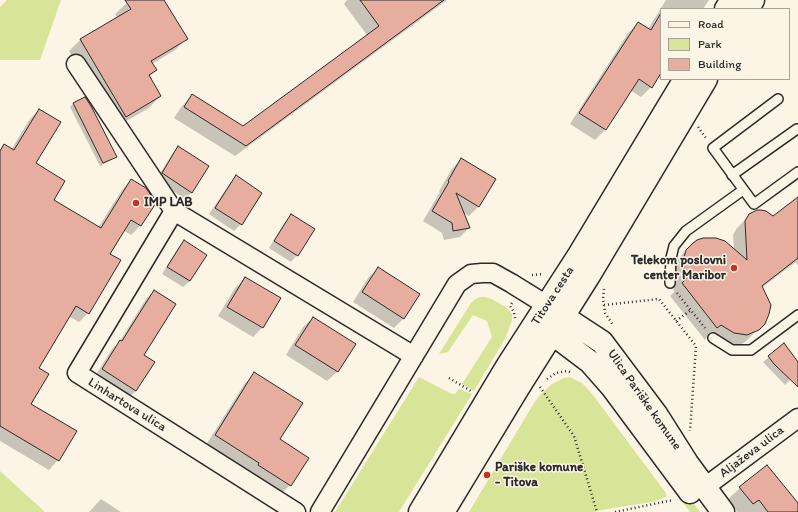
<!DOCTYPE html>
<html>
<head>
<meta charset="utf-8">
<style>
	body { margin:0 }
	#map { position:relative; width:798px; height:512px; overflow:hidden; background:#fcf5e5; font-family:Itim,sans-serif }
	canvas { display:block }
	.legend { position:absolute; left:660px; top:8px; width:130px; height:72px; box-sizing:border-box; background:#fcf5e5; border:1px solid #a8a49b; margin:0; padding:5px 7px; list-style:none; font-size:12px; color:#2b2b2b }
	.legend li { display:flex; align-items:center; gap:8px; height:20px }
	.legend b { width:20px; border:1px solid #a8a49b }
</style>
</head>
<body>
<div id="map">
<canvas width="798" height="512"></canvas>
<ul class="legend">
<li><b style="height:5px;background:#fcf5e5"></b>Road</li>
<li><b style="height:11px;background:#d8e497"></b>Park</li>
<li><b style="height:11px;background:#e7aea0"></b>Building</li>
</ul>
</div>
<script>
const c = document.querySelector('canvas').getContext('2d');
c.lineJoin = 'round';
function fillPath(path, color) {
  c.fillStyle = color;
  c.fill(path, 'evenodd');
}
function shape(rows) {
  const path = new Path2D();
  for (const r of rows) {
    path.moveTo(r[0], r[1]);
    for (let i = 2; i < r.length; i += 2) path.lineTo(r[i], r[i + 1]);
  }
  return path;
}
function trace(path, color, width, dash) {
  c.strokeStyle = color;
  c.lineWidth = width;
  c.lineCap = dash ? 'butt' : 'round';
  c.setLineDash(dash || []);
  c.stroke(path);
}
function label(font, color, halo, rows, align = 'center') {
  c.font = font + ' Itim,sans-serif';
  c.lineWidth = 3;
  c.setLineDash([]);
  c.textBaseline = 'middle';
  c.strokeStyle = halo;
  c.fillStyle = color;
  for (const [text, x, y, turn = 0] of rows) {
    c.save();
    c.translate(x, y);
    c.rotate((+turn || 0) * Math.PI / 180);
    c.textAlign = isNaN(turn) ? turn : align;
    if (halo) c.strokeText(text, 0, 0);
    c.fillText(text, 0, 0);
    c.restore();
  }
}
fillPath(shape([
	[7,0,61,0,40,60,0,60,0,7],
	[480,297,485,297,492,299,507,308,512,314,512,320,506,337,474,391,462,384,492,337,487,321,473,315,448,352,439,354,471,303,475,299],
	[419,377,452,394,455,394,459,389,472,394,399,512,335,512],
	[570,377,582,383,593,395,666,493,666,497,652,502,613,508,593,512,469,512,534,403,540,395,552,384,564,378],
	[593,379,625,411,700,512,690,512,593,382],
	[0,471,45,512,0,512]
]), '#d8e497');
fillPath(shape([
	[130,0,163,0,186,39,175,50,152,64,156,70,149,77,160,96,149,108,114,128,69,51,81,39,118,18,115,14],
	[347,0,447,0,235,156,174,118,182,106,192,95,243,127,367,35,344,4],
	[666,0,709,0,703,9,661,9,661,71,651,87,641,97,630,90,605,130,595,140,570,124,628,33,638,23,648,29],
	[73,104,116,156,113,159,100,166,70,107],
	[39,110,35,164,52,200,98,228,122,190,131,180,140,226,131,235,123,230,109,254,88,313,79,322,68,316,37,369,30,404,58,460,49,470,0,441,0,150,4,145,11,150,30,119],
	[179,148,192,192,185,199,156,180,172,154],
	[461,159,495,179,478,207,469,216,463,213,469,228,460,237,444,240,442,233,423,221,440,192,439,191,452,169],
	[236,177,241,224,234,231,209,214,230,183],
	[798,198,798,265,796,262,761,288,758,329,745,342,738,346,729,347,722,345,708,336,705,340,670,296,674,292,671,278,672,268,677,260,689,247,734,250,733,235,737,228,750,215,773,218],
	[291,215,297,255,291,262,269,248,285,222],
	[184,242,190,281,183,287,162,274,178,248],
	[378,268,419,295,403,319,394,328,353,302,368,278],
	[245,278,279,299,262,328,253,337,218,316,235,288],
	[154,291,136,391,127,399,94,378,112,349,118,344,146,299],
	[313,318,355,344,337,372,327,381,286,355,303,327],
	[784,345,798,364,798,374,797,373,785,385,763,362],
	[255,374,279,440,290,485,280,495,206,445,245,383],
	[767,466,796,503,798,501,798,512,737,512,727,500,740,488],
	[101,499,121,512,89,512]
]), '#0003');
const building = shape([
	[125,0,164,0,188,39,151,61,157,70,149,75,161,96,126,117,80,39,131,9,125,0],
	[360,0,444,0,246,146,184,107,192,94,243,126,379,26,360,0],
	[661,13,661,73,652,88,639,79,606,130,579,113,638,22,651,30,661,13],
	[85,97,91,106,117,157,103,163,73,103,85,97],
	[39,109,61,122,36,163,65,181,54,200,101,228,131,179,146,188,156,203,141,226,131,220,110,254,121,260,89,314,76,306,39,368,49,374,31,404,77,431,59,461,0,426,0,151,4,144,14,150,39,109],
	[178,146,209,166,192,193,162,173,178,146],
	[461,158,496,179,479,207,456,193,470,228,453,231,452,223,432,211,449,182,448,181,461,158],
	[236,175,262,193,242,225,215,208,236,175],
	[798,197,798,258,762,286,771,305,769,314,765,324,759,330,747,335,734,333,721,325,717,328,682,283,686,279,683,261,686,250,693,243,697,240,703,238,716,238,725,241,747,260,745,221,749,214,757,210,761,210,766,211,773,216,798,197],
	[291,214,315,229,298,256,274,241,291,214],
	[184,240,207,255,190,281,167,267,184,240],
	[378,267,420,294,404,319,362,292,378,267],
	[245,277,281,298,263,328,227,307,245,277],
	[154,290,176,304,144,355,155,362,136,391,102,369,120,340,122,341,154,290],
	[313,317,356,344,338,372,295,345,313,317],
	[784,343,798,362,798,387,774,364,768,356,784,343],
	[254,372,303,403,280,439,309,458,291,486,258,465,259,463,215,435,254,372],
	[767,465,798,503,798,512,768,512,759,500,753,504,739,487,767,465]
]);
fillPath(building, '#e7aea0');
trace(building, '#2b2b2b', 1);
const lane = shape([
	[778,99,713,148,754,204,798,172],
	[732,175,797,129],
	[670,283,671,258,674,246,686,231,743,190],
	[713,338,732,350,751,350,798,315]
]);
const street = shape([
	[76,64,174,211,414,356],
	[174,211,77,373,296,512],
	[705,487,798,418],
	[320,512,457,284,471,274,482,273,493,273,511,283,548,306]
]);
const secondary = shape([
	[726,9,732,0],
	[748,9,753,0],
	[550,308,602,342,656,414,687,463,723,512],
	[541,325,590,362,612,387,690,492],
	[420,512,508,365,579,255,685,79],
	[443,512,518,388,588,277,706,79]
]);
trace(lane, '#2b2b2b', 12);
trace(street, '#2b2b2b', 21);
trace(secondary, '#2b2b2b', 25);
trace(shape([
	[698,127,706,138],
	[532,275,543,274],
	[604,289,603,299,605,313,613,325],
	[677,293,705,328],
	[512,303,510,306,514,312,515,318],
	[604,305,659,299,696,346,690,431],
	[676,321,691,310],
	[449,378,471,391],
	[547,379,556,373,567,371,570,372],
	[540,387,574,436,597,512],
	[615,512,673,500]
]), '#2b2b2b', 2.5, [1, 3]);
trace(lane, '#fcf5e5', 9);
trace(street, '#fcf5e5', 18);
trace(secondary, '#fcf5e5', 22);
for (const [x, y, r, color] of [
	[136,203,4,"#c8321e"],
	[734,268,4,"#c8321e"],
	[487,475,4,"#c8321e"]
]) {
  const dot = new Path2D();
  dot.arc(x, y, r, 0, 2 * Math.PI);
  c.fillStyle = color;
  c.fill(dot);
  trace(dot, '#fcf5e5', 1.5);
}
label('bold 13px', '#2b2b2b', '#fcf5e5', [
	["IMP LAB",144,203],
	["Telekom poslovni",726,261,"right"],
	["center Maribor",726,276,"right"],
	["Pariške komune",495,468],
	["- Titova",495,483]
], 'left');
label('13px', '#2b2b2b', '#fcf5e5', [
	["Titova cesta",553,296,-57],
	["Ulica Pariške komune",644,400,55],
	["Linhartova ulica",127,405,32],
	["Aljaževa ulica",752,452,-37]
]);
</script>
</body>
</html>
